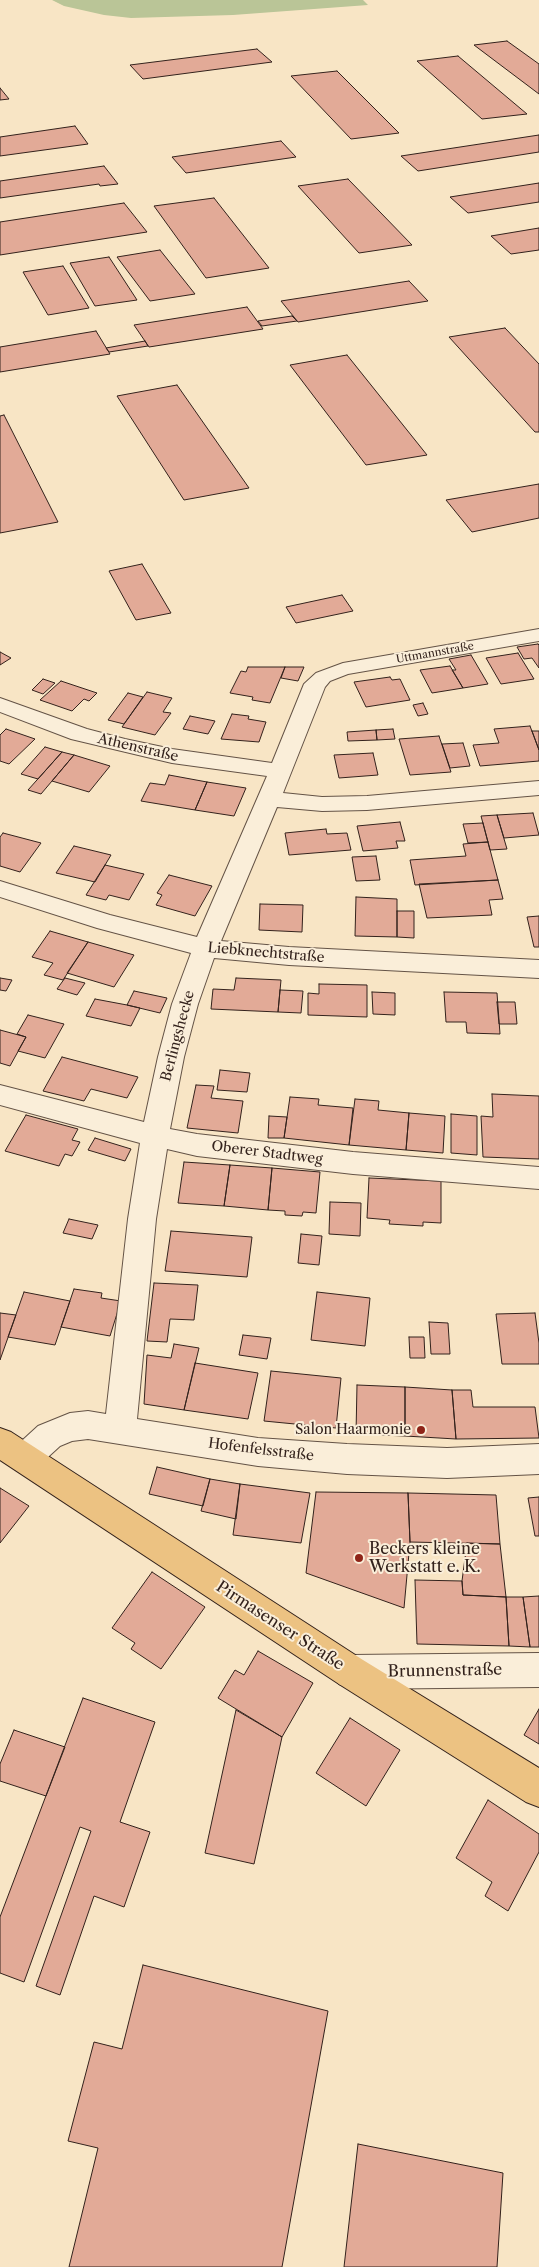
<!DOCTYPE html>
<html>
<head>
<meta charset="utf-8">
<style>
	body { margin:0 }
	canvas { display:block; background:#f8e5c5 }
</style>
</head>
<body>
<canvas width="539" height="2267"></canvas>
<script>
const c = document.querySelector('canvas').getContext('2d');
c.lineJoin = 'round';
function fillPath(path, color) {
  c.fillStyle = color;
  c.fill(path, 'evenodd');
}
function shape(rows) {
  const path = new Path2D();
  for (const r of rows) {
    path.moveTo(r[0], r[1]);
    for (let i = 2; i < r.length; i += 2) path.lineTo(r[i], r[i + 1]);
  }
  return path;
}
function trace(path, color, width, dash) {
  c.strokeStyle = color;
  c.lineWidth = width;
  c.lineCap = dash ? 'butt' : 'round';
  c.setLineDash(dash || []);
  c.stroke(path);
}
function label(font, color, halo, rows, align = 'center') {
  c.font = font + ' "Libre Caslon Text",serif';
  c.lineWidth = 4;
  c.setLineDash([]);
  c.textBaseline = 'middle';
  c.strokeStyle = halo;
  c.fillStyle = color;
  for (const [text, x, y, turn = 0] of rows) {
    c.save();
    c.translate(x, y);
    c.rotate((+turn || 0) * Math.PI / 180);
    c.textAlign = isNaN(turn) ? turn : align;
    if (halo) c.strokeText(text, 0, 0);
    c.fillText(text, 0, 0);
    c.restore();
  }
}
fillPath(shape([
	[52,0,363,0,368,5,233,15,131,18,104,15,64,6]
]), '#bac597');
const building = shape([
	[507,41,539,64,539,94,474,45,507,41],
	[257,49,272,62,143,79,130,65,257,49],
	[458,56,527,114,482,119,417,61,458,56],
	[337,71,399,133,351,139,291,76,337,71],
	[0,88,9,99,0,100,0,88],
	[75,126,88,144,0,156,0,137,75,126],
	[539,135,539,152,418,171,401,156,539,135],
	[281,141,296,157,186,173,172,157,281,141],
	[104,166,118,184,100,186,99,184,0,198,0,181,104,166],
	[348,179,412,245,359,253,298,186,348,179],
	[539,183,539,202,468,213,450,197,539,183],
	[214,198,269,268,206,278,154,206,214,198],
	[124,203,147,232,0,255,0,222,124,203],
	[539,228,539,250,511,254,491,236,539,228],
	[160,250,195,294,150,301,117,257,160,250],
	[109,257,137,300,95,306,70,263,109,257],
	[63,266,89,308,48,315,23,272,63,266],
	[409,281,428,301,298,322,281,301,409,281],
	[247,307,263,329,149,347,134,325,247,307],
	[292,316,297,321,262,326,258,321,292,316],
	[505,328,539,364,539,432,535,432,449,337,505,328],
	[96,331,110,354,0,372,0,347,96,331],
	[145,341,148,346,109,352,106,348,145,341],
	[347,355,427,455,366,465,290,365,347,355],
	[177,385,249,488,184,500,117,396,177,385],
	[4,415,58,522,0,533,0,416,4,415],
	[539,484,539,518,472,532,446,500,539,484],
	[142,564,171,613,136,620,109,571,142,564],
	[342,595,353,611,296,623,286,607,342,595],
	[538,644,539,645,539,668,532,658,524,659,517,647,538,644],
	[0,652,11,658,0,665,0,652],
	[518,653,534,679,501,684,486,658,518,653],
	[471,655,488,684,463,688,452,670,456,670,449,659,471,655],
	[450,666,463,688,432,693,420,670,450,666],
	[248,667,285,667,270,703,252,700,253,697,230,693,241,671,246,672,248,667],
	[285,667,304,667,298,681,281,678,285,667],
	[390,677,392,680,400,679,410,700,366,707,354,682,390,677],
	[43,679,55,683,43,694,32,690,43,679],
	[61,681,97,693,89,701,84,699,72,711,40,700,61,681],
	[147,692,172,698,163,712,171,713,155,735,122,727,147,692],
	[128,693,143,697,124,724,108,720,128,693],
	[423,703,428,714,418,716,413,705,423,703],
	[232,714,249,716,248,719,266,722,259,742,221,739,232,714],
	[190,716,215,721,208,734,183,729,190,716],
	[530,726,539,750,539,761,480,766,473,745,499,743,494,729,530,726],
	[6,729,35,739,9,764,0,761,0,735,6,729],
	[393,729,395,739,377,740,376,730,393,729],
	[376,730,377,740,348,741,347,732,376,730],
	[532,731,539,731,539,750,532,731],
	[439,736,451,772,410,775,399,739,439,736],
	[463,743,470,766,450,768,442,744,463,743],
	[45,747,62,752,38,779,21,774,45,747],
	[62,752,74,755,41,794,28,790,62,752],
	[373,753,378,775,339,778,334,755,373,753],
	[74,755,110,766,89,792,52,781,74,755],
	[169,775,207,782,195,810,141,801,150,783,165,785,169,775],
	[207,782,246,788,234,816,195,810,207,782],
	[533,813,539,835,504,838,497,815,533,813],
	[497,815,507,849,490,850,481,816,497,815],
	[400,822,405,841,396,841,398,848,363,851,357,826,400,822],
	[483,823,488,842,468,843,463,824,483,823],
	[326,829,327,834,347,833,351,850,289,855,285,833,326,829],
	[3,833,41,843,20,872,0,866,0,837,3,833],
	[488,842,498,880,415,885,410,860,466,856,463,844,488,842],
	[74,846,111,855,95,882,56,873,74,846],
	[376,856,380,880,356,881,352,857,376,856],
	[105,865,144,874,129,900,109,895,106,900,86,895,105,865],
	[169,875,212,886,195,916,156,905,162,895,157,893,169,875],
	[498,880,503,899,489,900,492,915,427,918,419,884,498,880],
	[356,897,397,899,397,937,355,936,356,897],
	[260,904,303,905,302,932,259,930,260,904],
	[397,911,414,911,414,938,397,937,397,911],
	[539,916,539,947,534,947,527,917,539,916],
	[50,931,88,942,63,980,44,975,53,963,32,957,50,931],
	[88,942,134,955,114,987,67,973,88,942],
	[0,978,12,980,6,991,0,990,0,978],
	[65,978,85,983,77,995,57,989,65,978],
	[236,978,281,980,278,1012,211,1009,213,989,234,990,236,978],
	[319,984,367,985,367,1017,308,1015,308,993,319,994,319,984],
	[280,990,303,991,301,1013,278,1012,280,990],
	[134,991,167,998,160,1013,127,1005,134,991],
	[372,992,395,993,395,1015,373,1014,372,992],
	[444,992,497,993,500,1034,467,1033,466,1022,446,1022,444,992],
	[95,999,127,1005,140,1008,131,1026,86,1016,95,999],
	[497,1002,515,1002,517,1024,499,1024,497,1002],
	[28,1015,64,1024,45,1058,18,1051,26,1037,17,1034,28,1015],
	[0,1030,26,1037,10,1066,0,1063,0,1030],
	[62,1057,138,1077,127,1098,91,1089,84,1101,43,1091,62,1057],
	[220,1070,250,1073,247,1092,217,1090,220,1070],
	[196,1085,214,1086,211,1098,243,1101,238,1133,187,1128,196,1085],
	[492,1094,539,1096,539,1159,483,1157,481,1116,493,1117,492,1094],
	[290,1097,319,1099,318,1105,353,1108,349,1145,284,1138,290,1097],
	[355,1099,379,1101,378,1110,409,1113,406,1150,349,1145,355,1099],
	[409,1113,445,1116,443,1153,406,1150,409,1113],
	[451,1114,477,1116,477,1155,451,1153,451,1114],
	[26,1115,78,1129,72,1140,80,1142,72,1156,65,1154,59,1166,5,1151,26,1115],
	[269,1116,287,1117,284,1138,268,1138,269,1116],
	[95,1138,131,1149,125,1161,88,1150,95,1138],
	[184,1162,230,1165,224,1206,178,1203,184,1162],
	[230,1165,272,1168,268,1210,224,1206,230,1165],
	[272,1168,320,1172,316,1213,303,1212,302,1216,285,1215,285,1211,268,1210,272,1168],
	[369,1178,441,1181,441,1223,423,1222,423,1226,389,1224,390,1220,367,1218,369,1178],
	[330,1202,361,1203,360,1236,329,1234,330,1202],
	[69,1219,98,1225,92,1239,63,1233,69,1219],
	[171,1231,252,1237,247,1277,165,1271,171,1231],
	[301,1234,322,1236,319,1265,298,1263,301,1234],
	[154,1283,198,1285,194,1320,170,1319,167,1342,147,1341,154,1283],
	[74,1289,102,1293,101,1298,121,1301,110,1336,61,1327,74,1289],
	[24,1292,70,1301,55,1345,8,1337,24,1292],
	[317,1292,370,1298,365,1346,311,1340,317,1292],
	[0,1313,16,1315,0,1360,0,1313],
	[535,1313,539,1343,539,1364,502,1364,496,1314,535,1313],
	[429,1322,448,1323,450,1354,431,1354,429,1322],
	[243,1335,271,1338,267,1359,239,1355,243,1335],
	[409,1337,424,1337,425,1358,410,1358,409,1337],
	[174,1344,199,1348,184,1410,144,1404,147,1355,171,1358,174,1344],
	[195,1363,258,1373,248,1419,184,1410,195,1363],
	[271,1371,341,1378,336,1428,264,1421,271,1371],
	[357,1385,405,1387,405,1436,356,1434,357,1385],
	[405,1387,452,1390,456,1439,405,1436,405,1387],
	[452,1390,471,1390,473,1407,535,1407,539,1438,456,1439,452,1390],
	[157,1467,210,1479,203,1506,149,1494,157,1467],
	[210,1479,240,1484,236,1519,201,1511,210,1479],
	[240,1484,310,1493,301,1543,233,1535,240,1484],
	[0,1488,29,1506,0,1543,0,1488],
	[316,1492,408,1493,410,1542,404,1608,306,1573,316,1492],
	[408,1493,496,1495,500,1544,410,1542,408,1493],
	[539,1497,539,1536,535,1536,528,1498,539,1497],
	[467,1543,500,1544,506,1597,463,1595,462,1581,467,1543],
	[152,1572,205,1607,161,1669,131,1649,135,1643,112,1628,152,1572],
	[415,1580,462,1581,463,1595,506,1597,509,1646,417,1644,415,1580],
	[539,1596,539,1647,530,1647,523,1597,539,1596],
	[506,1597,523,1597,530,1647,509,1646,506,1597],
	[258,1651,313,1683,282,1737,218,1698,235,1670,244,1675,258,1651],
	[83,1698,155,1722,120,1822,150,1832,124,1907,94,1896,60,1995,36,1986,91,1831,80,1827,24,1982,0,1973,0,1917,83,1698],
	[539,1709,539,1744,524,1735,539,1709],
	[236,1710,282,1737,254,1864,205,1853,236,1710],
	[350,1718,400,1750,366,1806,316,1773,350,1718],
	[14,1730,65,1747,46,1796,0,1781,0,1764,14,1730],
	[488,1800,539,1834,539,1852,508,1911,485,1896,492,1882,456,1858,488,1800],
	[143,1965,328,2011,282,2267,69,2267,98,2148,68,2141,94,2042,122,2049,143,1965],
	[358,2144,503,2173,497,2267,344,2267,358,2144]
]);
fillPath(building, '#e2aa97');
trace(building, '#33221c', 1);
const minor = shape([
	[539,629,539,641,348,674,330,681,325,687,283,793,322,797,367,796,539,781,539,795,367,810,322,811,277,807,221,941,289,947,539,960,539,978,289,965,214,958,198,1004,184,1057,170,1129,197,1134,353,1152,539,1167,539,1189,353,1174,197,1156,167,1149,156,1219,137,1419,258,1438,347,1444,447,1448,539,1444,539,1474,447,1478,347,1474,258,1466,88,1439,72,1441,60,1446,36,1468,25,1473,14,1468,9,1458,14,1448,38,1426,70,1413,88,1411,106,1414,128,1219,140,1143,0,1105,0,1085,144,1122,158,1057,172,1004,191,953,97,928,0,897,0,881,110,915,197,937,267,776,172,763,71,739,0,712,0,698,87,729,125,739,172,749,272,763,304,684,316,673,343,663,539,629],
	[539,1653,539,1687,351,1689,339,1684,333,1672,339,1660,351,1655,539,1653]
]);
const major = shape([
	[0,1428,11,1432,363,1660,539,1768,539,1807,526,1802,339,1684,0,1460,0,1428]
]);
trace(minor, '#645346', 2);
trace(major, '#33221c', 2);
fillPath(minor, '#faeed9');
fillPath(major, '#ecc282');
for (const [x, y, r, color] of [
	[421,1430,5,"#8f2418"],
	[359,1558,5,"#8f2418"]
]) {
  const dot = new Path2D();
  dot.arc(x, y, r, 0, 2 * Math.PI);
  c.fillStyle = color;
  c.fill(dot);
  trace(dot, '#faeed9', 2);
}
label('11px', '#33221c', '#faeed9', [
	["Uttmannstraße",435,653,-10]
]);
label('14px', '#33221c', '#faeed9', [
	["Athenstraße",138,748,13],
	["Liebknechtstraße",266,953,5],
	["Berlingshecke",178,1036,-75],
	["Oberer Stadtweg",267,1153,7],
	["Hofenfelsstraße",261,1450,7]
]);
label('14px', '#33221c', '#faeed9', [
	["Salon Haarmonie",411,1430]
], 'right');
label('16px', '#33221c', '#faeed9', [
	["Beckers kleine",369,1549],
	["Werkstatt e. K.",369,1567]
], 'left');
label('16px', '#33221c', '#faeed9', [
	["Pirmasenser Straße",280,1626,33],
	["Brunnenstraße",445,1671,-1]
]);
</script>
</body>
</html>
